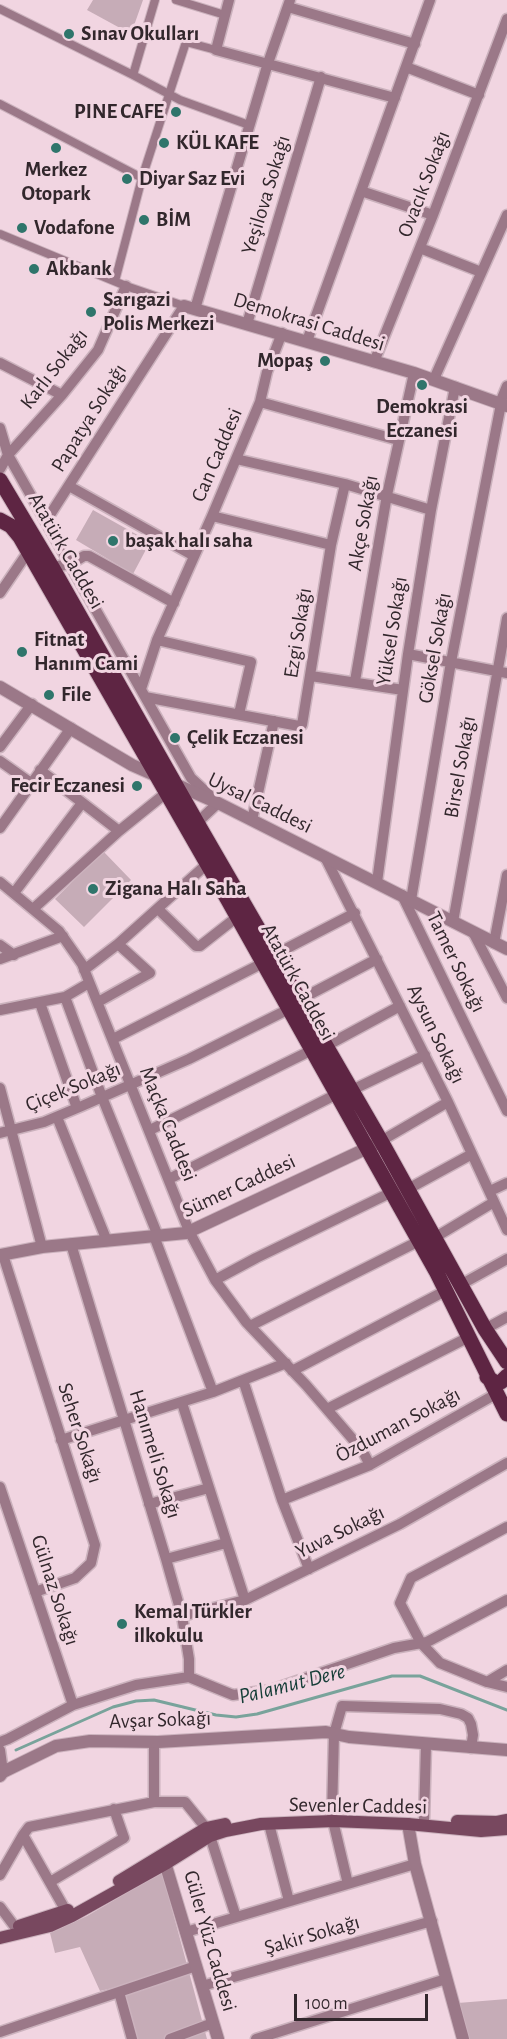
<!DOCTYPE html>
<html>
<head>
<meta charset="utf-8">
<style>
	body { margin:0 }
	#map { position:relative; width:507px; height:2039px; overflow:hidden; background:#f1d5e1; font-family:"Alegreya Sans",sans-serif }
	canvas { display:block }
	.scale { position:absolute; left:294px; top:1994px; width:134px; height:27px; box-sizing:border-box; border:3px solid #32272c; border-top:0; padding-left:8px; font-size:18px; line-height:21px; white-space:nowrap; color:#32272c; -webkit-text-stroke:4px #f1d5e1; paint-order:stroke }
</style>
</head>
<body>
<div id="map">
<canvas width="507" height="2039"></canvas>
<div class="scale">100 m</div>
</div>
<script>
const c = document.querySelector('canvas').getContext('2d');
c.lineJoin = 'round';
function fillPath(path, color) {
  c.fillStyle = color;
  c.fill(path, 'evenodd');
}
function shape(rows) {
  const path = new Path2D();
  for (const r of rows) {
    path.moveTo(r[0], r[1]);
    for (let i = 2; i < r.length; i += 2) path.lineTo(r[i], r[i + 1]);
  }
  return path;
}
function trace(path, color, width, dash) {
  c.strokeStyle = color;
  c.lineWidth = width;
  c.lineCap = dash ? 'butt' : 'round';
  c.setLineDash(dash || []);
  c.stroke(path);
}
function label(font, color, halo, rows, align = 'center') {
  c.font = font + ' "Alegreya Sans",sans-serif';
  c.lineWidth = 6;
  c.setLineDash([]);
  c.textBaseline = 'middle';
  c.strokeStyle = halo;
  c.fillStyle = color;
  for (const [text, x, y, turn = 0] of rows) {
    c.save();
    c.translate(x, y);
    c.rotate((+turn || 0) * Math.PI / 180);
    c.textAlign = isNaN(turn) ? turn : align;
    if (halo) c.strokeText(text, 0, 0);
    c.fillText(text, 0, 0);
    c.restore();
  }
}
fillPath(shape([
	[93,0,143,0,131,34,87,10],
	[93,510,150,542,133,574,76,540],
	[103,851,131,880,84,927,55,899],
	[162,1872,207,2039,135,2039,121,1986,100,1991,80,1947,55,1953,50,1933,87,1916],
	[507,1999,507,2039,468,2039,458,2003]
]), '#c6acb7');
trace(shape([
	[16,1750,113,1707,136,1701,154,1700,216,1715,236,1717,257,1714,392,1676,420,1676,507,1710]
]), '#79a39b', 3);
const pedestrian = shape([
	[176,0,225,15],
	[0,9,133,75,180,100,249,125],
	[133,75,155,0],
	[0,104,142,178],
	[0,234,126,286,184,306],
	[115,281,142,178,186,42,216,50]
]);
const minor = shape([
	[229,0,216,50,395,98],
	[288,7,415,44],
	[406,67,479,95],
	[361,191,433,215],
	[420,248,481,272],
	[195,309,268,63,290,0],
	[247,324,321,77],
	[307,341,430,0],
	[374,362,433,215,507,19],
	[0,363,62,395],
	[434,379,507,215],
	[260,402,398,440],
	[500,403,507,386],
	[0,428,8,455,191,778,218,803,201,819,200,828],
	[236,459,345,484,431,510],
	[0,469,8,455,62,395,98,350,126,286],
	[69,486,194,556],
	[212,516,331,545],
	[46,521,184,306],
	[52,567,71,564,84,556,89,556,174,603],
	[0,593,28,552],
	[157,640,251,662,239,714],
	[408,654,507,673],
	[311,676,403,690],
	[355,681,387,495,414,373],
	[141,689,157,640,212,516,260,402,267,372,282,333],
	[145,697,299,726,302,725,331,545,345,484],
	[0,747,32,704],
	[0,761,31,783],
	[40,770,119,831],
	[252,820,274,721],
	[0,828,71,728],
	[325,857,448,1102,507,1230],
	[0,882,59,931,82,964,189,1231,215,1280,246,1322,306,1385,362,1450,370,1465],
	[377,882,408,654,431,510,455,387],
	[14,893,82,803],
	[402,895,507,1111],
	[411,900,451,662,501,404],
	[33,909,119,831,166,793],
	[158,909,196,946,200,946,237,917],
	[453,922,507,618],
	[473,932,507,998],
	[494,943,507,875],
	[0,945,14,955],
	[274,955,355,913],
	[0,959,63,936],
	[84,970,118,944,207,864],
	[65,997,102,1097,158,1236],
	[299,1000,377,959],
	[98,1002,150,973,118,944],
	[40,1003,77,1108],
	[0,1010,65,997,89,983],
	[113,1039,263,963],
	[326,1046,400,1006],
	[0,1088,42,1247],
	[352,1090,425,1055],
	[57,1117,107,1241],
	[150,1130,312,1050],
	[0,1133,44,1122,82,1106,189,1059,289,1009],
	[381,1141,448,1102],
	[169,1179,337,1094],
	[408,1189,472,1154],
	[490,1191,507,1183],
	[154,1236,213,1392],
	[434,1238,494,1202],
	[71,1244,166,1559,182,1616,189,1659,189,1677],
	[3,1255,95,1545,91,1563,75,1578,35,1592],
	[215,1280,256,1258,392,1192],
	[462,1284,507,1259],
	[250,1326,419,1241],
	[485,1329,507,1317],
	[292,1371,447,1290],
	[243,1380,282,1500,309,1569],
	[182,1403,245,1600],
	[327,1409,469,1337],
	[61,1440,213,1392,286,1363],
	[0,1487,73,1705],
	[282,1500,370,1465,496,1394],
	[149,1504,209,1488],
	[507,1527,411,1578,400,1603,421,1643,440,1663,487,1682,507,1670],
	[166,1559,226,1543],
	[182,1616,245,1600,400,1524,507,1463],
	[487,1682,507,1687],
	[0,1742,8,1739,73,1705,136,1685,189,1677,233,1695,271,1690,394,1648,427,1642,507,1600],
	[0,1750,3,1772],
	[154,1802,185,1802,206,1828],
	[332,1814,334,1734,342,1706,440,1709,461,1714,468,1718,471,1724,473,1735,471,1748],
	[424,1820,426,1744],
	[333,1821,348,1884],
	[269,1824,289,1901],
	[23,1835,66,1911],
	[210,1836,236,1917],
	[0,1875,23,1835,29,1827,154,1802,154,1742],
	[50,1882,124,1838,114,1809],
	[0,1907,15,1927],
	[186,1932,415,1864],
	[202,1986,432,1921],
	[119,1992,132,2039],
	[0,2032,196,1966],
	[170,2039,213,2023],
	[256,2039,446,1979]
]);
const tertiary = shape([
	[184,306,414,373,507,406],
	[0,687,132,765,218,803,507,949],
	[0,1255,42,1247,186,1233,374,1145],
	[0,1776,3,1772,56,1746,90,1741,158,1742,326,1732,349,1737,507,1750],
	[408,1824,415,1864,463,2039],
	[163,1856,218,2039]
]);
const secondary = shape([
	[457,1821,497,1822,507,1820],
	[119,1881,206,1828,225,1824],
	[19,1926,68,1910],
	[0,1938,50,1926,72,1916,167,1863,210,1836,225,1831,261,1824,333,1821,408,1824,481,1831,507,1829]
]);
const primary = shape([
	[0,480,52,567,200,828,381,1141,485,1329,507,1362],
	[0,520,11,526,20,537,228,900,436,1271,507,1414],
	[487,1377,496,1383,501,1382,507,1376]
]);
trace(pedestrian, '#cbb2bd', 10);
trace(minor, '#cbb2bd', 13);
trace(tertiary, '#cbb2bd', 14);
trace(secondary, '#cbb2bd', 14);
trace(primary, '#cbb2bd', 17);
trace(pedestrian, '#9b7888', 8);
trace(minor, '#9b7888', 10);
trace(tertiary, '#9b7888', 12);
trace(secondary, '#78485f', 12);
trace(primary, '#5e2543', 15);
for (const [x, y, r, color] of [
	[69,34,6,"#2f756b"],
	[176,112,6,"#2f756b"],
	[164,143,6,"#2f756b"],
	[56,148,6,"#2f756b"],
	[127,179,6,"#2f756b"],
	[144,220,6,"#2f756b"],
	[22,228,6,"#2f756b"],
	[34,269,6,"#2f756b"],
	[91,312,6,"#2f756b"],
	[325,361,6,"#2f756b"],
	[422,385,6,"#2f756b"],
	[113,541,6,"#2f756b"],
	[22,652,6,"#2f756b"],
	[49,695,6,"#2f756b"],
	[175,738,6,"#2f756b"],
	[137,786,6,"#2f756b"],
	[93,889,6,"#2f756b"],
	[122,1624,6,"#2f756b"]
]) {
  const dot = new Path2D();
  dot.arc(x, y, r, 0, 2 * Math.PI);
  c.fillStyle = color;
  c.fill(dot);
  trace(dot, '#f1d5e1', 2);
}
label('bold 21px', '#32272c', '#f1d5e1', [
	["Sınav Okulları",81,34],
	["PINE CAFE",164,112,"right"],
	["KÜL KAFE",176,143],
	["Merkez",56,170,"center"],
	["Otopark",56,194,"center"],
	["Diyar Saz Evi",139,179],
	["BİM",156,220],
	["Vodafone",34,228],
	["Akbank",46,269],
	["Sarıgazi",103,300],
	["Polis Merkezi",103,324],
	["Mopaş",313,361,"right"],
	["Demokrasi",422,407,"center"],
	["Eczanesi",422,431,"center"],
	["başak halı saha",125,541],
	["Fitnat",34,640],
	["Hanım Cami",34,664],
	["File",61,695],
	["Çelik Eczanesi",187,738],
	["Fecir Eczanesi",125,786,"right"],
	["Zigana Halı Saha",105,889],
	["Kemal Türkler",134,1612],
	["ilkokulu",134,1636]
], 'left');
label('21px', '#32272c', '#f1d5e1', [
	["Ovacık Sokağı",424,184,-69],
	["Yeşilova Sokağı",266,195,-73],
	["Demokrasi Caddesi",309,322,17],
	["Karlı Sokağı",54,369,-52],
	["Papatya Sokağı",89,418,-58],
	["Can Caddesi",217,455,-67],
	["Akçe Sokağı",363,523,-80],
	["Atatürk Caddesi",66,551,60],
	["Yüksel Sokağı",392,631,-81],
	["Ezgi Sokağı",298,633,-81],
	["Göksel Sokağı",435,648,-80],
	["Birsel Sokağı",460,767,-80],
	["Uysal Caddesi",260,803,26],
	["Tamer Sokağı",456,962,64],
	["Atatürk Caddesi",298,982,61],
	["Aysun Sokağı",436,1034,64],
	["Çiçek Sokağı",73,1087,-22],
	["Maçka Caddesi",168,1124,68],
	["Sümer Caddesi",239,1186,-25],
	["Özduman Sokağı",398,1425,-28],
	["Seher Sokağı",80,1433,72],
	["Hanımeli Sokağı",155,1454,73],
	["Yuva Sokağı",340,1532,-26],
	["Gülnaz Sokağı",55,1590,72],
	["Avşar Sokağı",160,1720,-2],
	["Sevenler Caddesi",358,1806,1],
	["Şakir Sokağı",312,1935,-16],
	["Güler Yüz Caddesi",210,1941,74]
]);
label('italic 22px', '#153d37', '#f1d5e1', [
	["Palamut Dere",292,1684,-14]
]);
</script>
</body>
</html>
